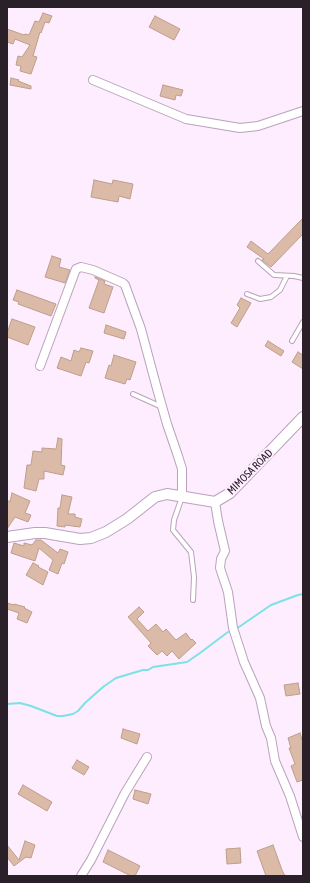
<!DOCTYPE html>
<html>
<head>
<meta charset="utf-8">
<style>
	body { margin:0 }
	#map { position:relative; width:310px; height:883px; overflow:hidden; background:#fdedfe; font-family:"Asap Condensed",sans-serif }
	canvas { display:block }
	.frame { position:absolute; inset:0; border:8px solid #29202a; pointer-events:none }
</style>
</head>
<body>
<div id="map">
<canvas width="310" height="883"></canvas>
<div class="frame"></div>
</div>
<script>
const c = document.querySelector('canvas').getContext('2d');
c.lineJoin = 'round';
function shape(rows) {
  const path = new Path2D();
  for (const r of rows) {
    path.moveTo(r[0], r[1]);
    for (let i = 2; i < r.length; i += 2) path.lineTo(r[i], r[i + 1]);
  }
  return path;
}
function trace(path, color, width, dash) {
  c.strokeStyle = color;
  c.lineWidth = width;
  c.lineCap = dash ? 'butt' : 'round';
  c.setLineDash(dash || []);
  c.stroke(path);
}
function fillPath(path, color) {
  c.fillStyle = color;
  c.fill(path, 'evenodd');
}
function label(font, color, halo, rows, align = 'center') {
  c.font = font + ' "Asap Condensed",sans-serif';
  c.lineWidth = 4;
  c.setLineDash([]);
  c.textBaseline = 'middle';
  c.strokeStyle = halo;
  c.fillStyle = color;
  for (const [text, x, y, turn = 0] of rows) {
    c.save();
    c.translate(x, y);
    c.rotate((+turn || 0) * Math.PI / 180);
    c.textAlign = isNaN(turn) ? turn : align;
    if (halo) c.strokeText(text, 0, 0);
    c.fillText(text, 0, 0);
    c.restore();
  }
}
trace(shape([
	[236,629,271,605,298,595,303,594],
	[7,704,20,703,31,706,57,716,63,716,73,714,78,711,85,703,103,687,116,678,143,670,148,670,153,667,187,662,200,653,228,632]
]), '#7be2e5', 2);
const building = shape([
	[43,13,52,16,49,23,45,22,41,33,40,32,33,56,37,57,31,74,20,71,21,66,16,65,18,56,22,57,30,45,15,39,13,44,7,42,7,29,24,35,25,34,29,35,35,21,39,22,43,13],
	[155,16,180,29,174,40,149,27,155,16],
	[11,78,19,80,18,81,31,86,31,89,10,85,11,78],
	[163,85,183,90,181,96,176,95,175,100,160,96,163,85],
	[94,180,112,184,113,180,133,184,130,199,119,196,118,202,91,197,94,180],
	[303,218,303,234,271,267,262,260,264,259,247,247,251,241,268,254,303,218],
	[52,256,61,259,59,267,70,270,65,283,45,277,52,256],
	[95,277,105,281,104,284,113,287,104,313,89,308,99,280,95,278,95,277],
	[17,290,56,304,51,316,18,304,19,302,13,300,17,290],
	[241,298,251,303,237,327,231,323,240,308,237,305,241,298],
	[12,319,35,327,28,345,7,337,7,333,12,319],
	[106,325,126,332,124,339,104,333,106,325],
	[268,341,284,351,281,356,265,346,268,341],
	[81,348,93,351,89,363,86,362,81,376,57,368,61,357,71,361,74,350,79,352,81,348],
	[298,352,303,355,303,369,292,362,298,352],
	[114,355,136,362,130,380,127,379,125,384,105,378,109,365,111,366,114,355],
	[58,438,62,439,61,465,65,466,63,475,44,471,44,479,39,479,36,491,24,488,27,465,31,465,33,451,42,452,42,448,56,449,58,438],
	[12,493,30,501,25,513,31,515,28,522,15,517,7,529,7,500,10,502,12,493],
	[62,495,72,497,68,514,75,514,75,517,82,519,80,527,65,525,65,527,57,526,58,508,60,508,62,495],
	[36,540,41,540,58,553,60,549,68,552,64,564,62,563,58,574,49,570,53,560,39,548,35,561,11,553,14,543,24,546,24,543,32,545,36,540],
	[33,563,39,566,38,567,48,572,43,585,26,575,33,563],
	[7,603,14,605,14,604,25,607,24,608,32,612,27,623,17,619,19,613,7,609,7,603],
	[139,607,144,612,137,619,148,631,156,624,163,632,166,629,176,640,186,633,191,640,192,639,196,643,179,659,172,651,167,656,162,651,157,655,148,646,151,643,128,617,139,607],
	[298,683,300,694,286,696,284,685,298,683],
	[123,729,140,734,137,744,121,738,123,729],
	[300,733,303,743,303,780,297,782,291,766,295,764,289,748,291,748,288,738,300,733],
	[77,760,89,767,84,775,72,768,77,760],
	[23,785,52,802,47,811,18,794,23,785],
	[135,790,151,794,148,804,133,799,135,790],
	[25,841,35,845,31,858,26,857,14,866,7,857,7,845,19,860,25,841],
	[273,845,282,870,285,876,266,876,257,851,273,845],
	[240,848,241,863,227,864,226,849,240,848],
	[108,850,140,866,135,876,131,876,103,862,108,850]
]);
fillPath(building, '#dbbba7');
trace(building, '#bc9e8a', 1);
const service = shape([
	[258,261,274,275,294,276,303,278],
	[247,294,260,299,271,297,280,290,287,276],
	[292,341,303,322],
	[133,394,162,407],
	[182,497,174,520,173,530,191,552,194,577,193,600]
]);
const minor = shape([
	[93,80,186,119,240,128,258,126,303,111],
	[40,366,76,269,81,267,93,270,123,283,125,285,141,329,156,385,167,424,178,456,182,469,182,497],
	[215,502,218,521,225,551,221,559,220,568,228,592,233,628,244,662,260,698,266,726,271,738,275,761,290,796,303,837],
	[81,876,91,860,125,793,147,757]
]);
const tertiary = shape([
	[7,537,35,533,45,533,80,539,91,538,106,532,127,519,155,497,167,494,215,502,230,493,303,417]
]);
trace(service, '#baa2bc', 6);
trace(minor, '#baa2bc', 10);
trace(tertiary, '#baa2bc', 12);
trace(service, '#fff', 4);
trace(minor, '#fff', 8);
trace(tertiary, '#fff', 10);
label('11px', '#29202a', '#fdedfe', [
	["MIMOSA ROAD",250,472,-45]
]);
</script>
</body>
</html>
